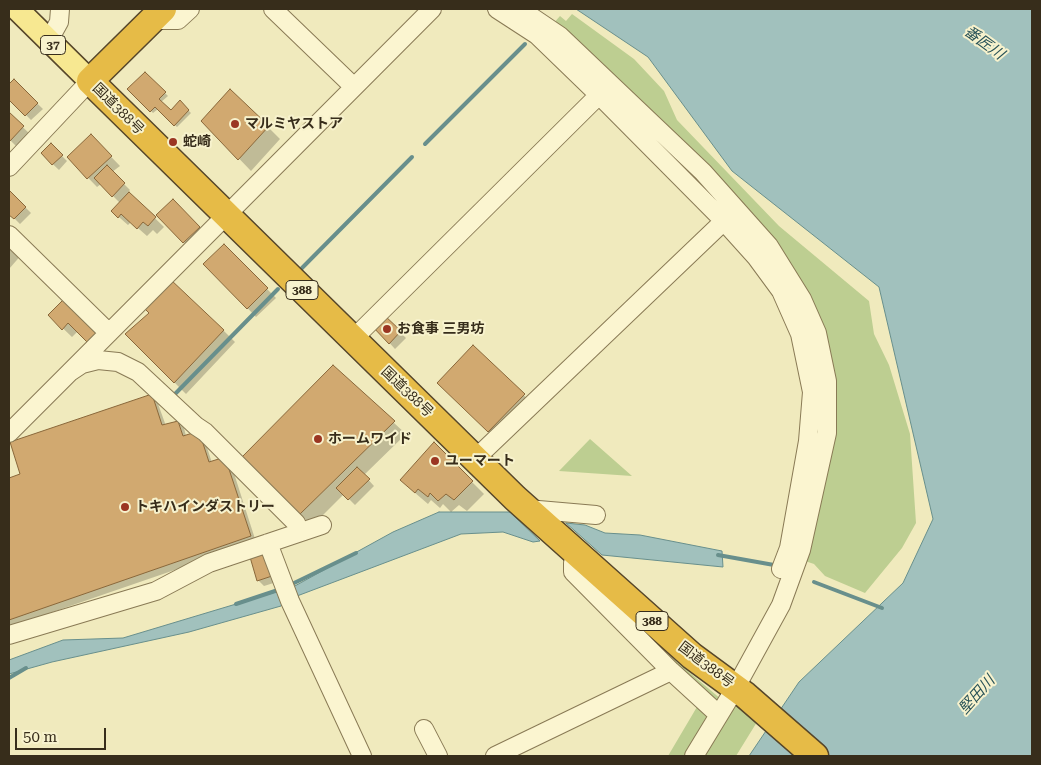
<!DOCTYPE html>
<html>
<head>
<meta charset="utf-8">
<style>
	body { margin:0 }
	#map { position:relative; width:1041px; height:765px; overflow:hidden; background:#f0eabd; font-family:"Roboto Serif",serif }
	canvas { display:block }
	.frame { position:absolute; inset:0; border:10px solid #372d1b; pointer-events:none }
	.scale { position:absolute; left:15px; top:728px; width:91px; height:22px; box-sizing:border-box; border:2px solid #372d1b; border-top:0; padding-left:6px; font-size:15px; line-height:18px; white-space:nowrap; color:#372d1b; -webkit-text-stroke:4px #f7f2cd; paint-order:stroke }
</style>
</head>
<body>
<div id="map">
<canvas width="1041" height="765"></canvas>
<div class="frame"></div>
<div class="scale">50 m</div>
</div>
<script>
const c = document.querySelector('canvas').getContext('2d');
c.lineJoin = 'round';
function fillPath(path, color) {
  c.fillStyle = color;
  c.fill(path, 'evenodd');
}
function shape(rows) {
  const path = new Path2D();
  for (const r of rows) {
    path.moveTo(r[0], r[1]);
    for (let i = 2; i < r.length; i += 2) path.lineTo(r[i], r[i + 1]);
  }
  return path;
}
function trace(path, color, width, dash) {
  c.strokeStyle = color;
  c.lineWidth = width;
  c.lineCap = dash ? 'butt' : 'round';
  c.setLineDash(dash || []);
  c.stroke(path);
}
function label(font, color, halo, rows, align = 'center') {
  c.font = font + ' "Roboto Serif","Noto Sans JP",serif';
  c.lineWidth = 4;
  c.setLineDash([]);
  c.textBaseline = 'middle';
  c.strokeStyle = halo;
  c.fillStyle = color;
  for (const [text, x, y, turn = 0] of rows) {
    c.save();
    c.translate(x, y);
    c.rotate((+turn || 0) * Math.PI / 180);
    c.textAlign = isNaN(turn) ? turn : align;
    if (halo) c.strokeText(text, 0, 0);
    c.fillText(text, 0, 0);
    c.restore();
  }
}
fillPath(shape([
	[572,14,634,59,664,91,677,120,779,226,869,301,874,334,889,365,910,434,916,523,902,548,865,593,825,576,814,564,802,560,831,429,776,249,552,25,560,16,566,21],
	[590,439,632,476,559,471],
	[651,640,722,700,734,698,757,722,736,756,668,756,704,695]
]), '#bdce91');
const water = shape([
	[576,9,1032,9,1032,756,749,756,799,682,903,583,933,519,879,287,732,171,648,57,576,9],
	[439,512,510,512,540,541,533,542,503,532,461,534,297,596,293,587,393,532,439,512],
	[566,523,585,525,605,533,640,535,722,551,723,567,602,555,566,523],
	[276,592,281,592,285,600,281,606,189,632,52,662,9,674,9,660,63,640,123,638,276,592]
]);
fillPath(water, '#a1c1bd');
trace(water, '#688f8c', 1);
fillPath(shape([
	[145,73,168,96,161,102,171,112,180,102,191,113,177,127,158,109,153,113,129,89],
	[14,81,43,109,31,120,9,98,9,86],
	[9,114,32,136,19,149,9,139],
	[203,121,268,127,280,139,251,171],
	[91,136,120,166,112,172,130,190,128,192,164,227,157,234,153,230,147,236,131,222,128,225,112,211,120,203,101,184,97,187,68,157],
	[51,145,67,161,59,170,42,154],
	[9,191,31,213,20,224,9,213],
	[173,200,208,236,193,251,157,215],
	[9,239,23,253,9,269],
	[224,246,276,298,256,317,205,264],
	[68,297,78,331,72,337,49,315],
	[383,316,406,338,395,349,374,326],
	[223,330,235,342,186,394,126,334],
	[473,347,536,407,501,443,450,395],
	[333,367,406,434,364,475,374,486,355,505,344,494,312,526,243,458],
	[152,396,157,401,166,426,178,422,184,428,186,436,204,438,212,463,231,464,256,542,9,627,9,479,22,475],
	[434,444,484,494,467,511,459,505,451,512,443,504,440,508,431,500,428,504,414,492],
	[268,553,280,581,264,586,258,580]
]), '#0003');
trace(shape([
	[425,144,525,44],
	[302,268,412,157],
	[175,394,278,289],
	[718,555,774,565],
	[814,582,882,608],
	[290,585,356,553],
	[236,604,281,589],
	[9,678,26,668]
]), '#688f8c', 4);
const building = shape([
	[145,72,166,92,159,99,171,110,180,100,189,110,174,126,155,107,150,112,127,89,145,72],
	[14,79,38,103,25,116,9,100,9,84,14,79],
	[230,89,269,126,238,160,201,121,230,89],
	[9,112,24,126,10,141,9,140,9,112],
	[91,134,112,156,87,179,67,157,91,134],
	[51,143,63,155,52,165,41,153,51,143],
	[107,165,125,183,112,197,94,178,107,165],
	[9,190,26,207,14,219,9,215,9,190],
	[129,192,156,217,148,226,143,222,137,229,121,214,118,218,111,211,129,192],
	[173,199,200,227,183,243,156,215,173,199],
	[224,244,268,288,247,309,203,264,224,244],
	[170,279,224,330,174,383,125,334,149,313,144,308,170,279],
	[68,295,104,331,90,345,68,323,62,330,48,315,68,295],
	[383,314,401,331,389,344,372,326,383,314],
	[473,345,525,394,488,432,437,383,473,345],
	[333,365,395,421,299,515,241,458,333,365],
	[152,394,162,425,178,421,183,436,199,431,209,462,225,457,251,536,9,620,9,478,20,474,10,442,152,394],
	[434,442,473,481,454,500,446,494,438,501,430,493,428,497,418,489,415,493,400,480,434,442],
	[357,467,370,479,348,500,336,488,357,467],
	[268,552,275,575,257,581,250,557,268,552]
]);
fillPath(building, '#d1a970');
trace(building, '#89673a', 1);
const minor = shape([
	[273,9,354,87],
	[497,9,537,35,599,95,720,217,756,257,781,291,800,334,812,392,808,441,789,548,781,569],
	[520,9,560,36,703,172,769,246,802,299,817,333,827,381,827,433,801,550,781,605,736,687,694,756],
	[152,15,152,20,178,20,190,9],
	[49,40,59,22,60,9],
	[9,167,90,81],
	[9,235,109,333],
	[353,339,599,95],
	[70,372,432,9],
	[9,433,70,372,82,364,98,360,118,362,138,372,196,426,205,432,296,523,300,532],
	[475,459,724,221],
	[527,509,596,515],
	[268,543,290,601,362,756],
	[577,554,573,563,573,572,671,671,718,714],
	[9,635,156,591,209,563,322,525],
	[424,729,438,756],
	[495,756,671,671]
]);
const major = shape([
	[17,9,90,81]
]);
const highway = shape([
	[163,9,90,81,515,498,692,656,745,695,815,756]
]);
trace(minor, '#897a55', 20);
trace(major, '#56462a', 25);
trace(highway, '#56462a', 29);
trace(minor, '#fbf5d0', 18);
trace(major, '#f7e891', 22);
trace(highway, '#e6bb47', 26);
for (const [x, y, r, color] of [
	[235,124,5,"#9b3622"],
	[173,142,5,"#9b3622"],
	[387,329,5,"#9b3622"],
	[318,439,5,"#9b3622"],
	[435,461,5,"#9b3622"],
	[125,507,5,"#9b3622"]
]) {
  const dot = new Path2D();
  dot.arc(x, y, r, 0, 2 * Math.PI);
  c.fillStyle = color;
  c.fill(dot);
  trace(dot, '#f7f2cd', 2);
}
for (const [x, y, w] of [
	[53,45,25],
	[302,290,32],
	[652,621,32]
]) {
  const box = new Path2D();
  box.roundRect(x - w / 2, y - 9.5, w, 19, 4);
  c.fillStyle = '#f7f2cd';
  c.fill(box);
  trace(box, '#372d1b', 1);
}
label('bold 12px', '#372d1b', null, [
	["37",53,45],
	["388",302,290],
	["388",652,621]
]);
label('14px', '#372d1b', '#f7f2cd', [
	["国道388号",118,109,45],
	["国道388号",407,392,44],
	["国道388号",706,665,37]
]);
label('bold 14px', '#372d1b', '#f7f2cd', [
	["マルミヤストア",245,124],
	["蛇崎",183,142],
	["お食事 三男坊",397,329],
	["ホームワイド",328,439],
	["ユーマート",445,461],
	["トキハインダストリー",135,507]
], 'left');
label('italic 15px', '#295358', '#f7f2cd', [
	["番匠川",984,43,36],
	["堅田川",977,695,-48]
]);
</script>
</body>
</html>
